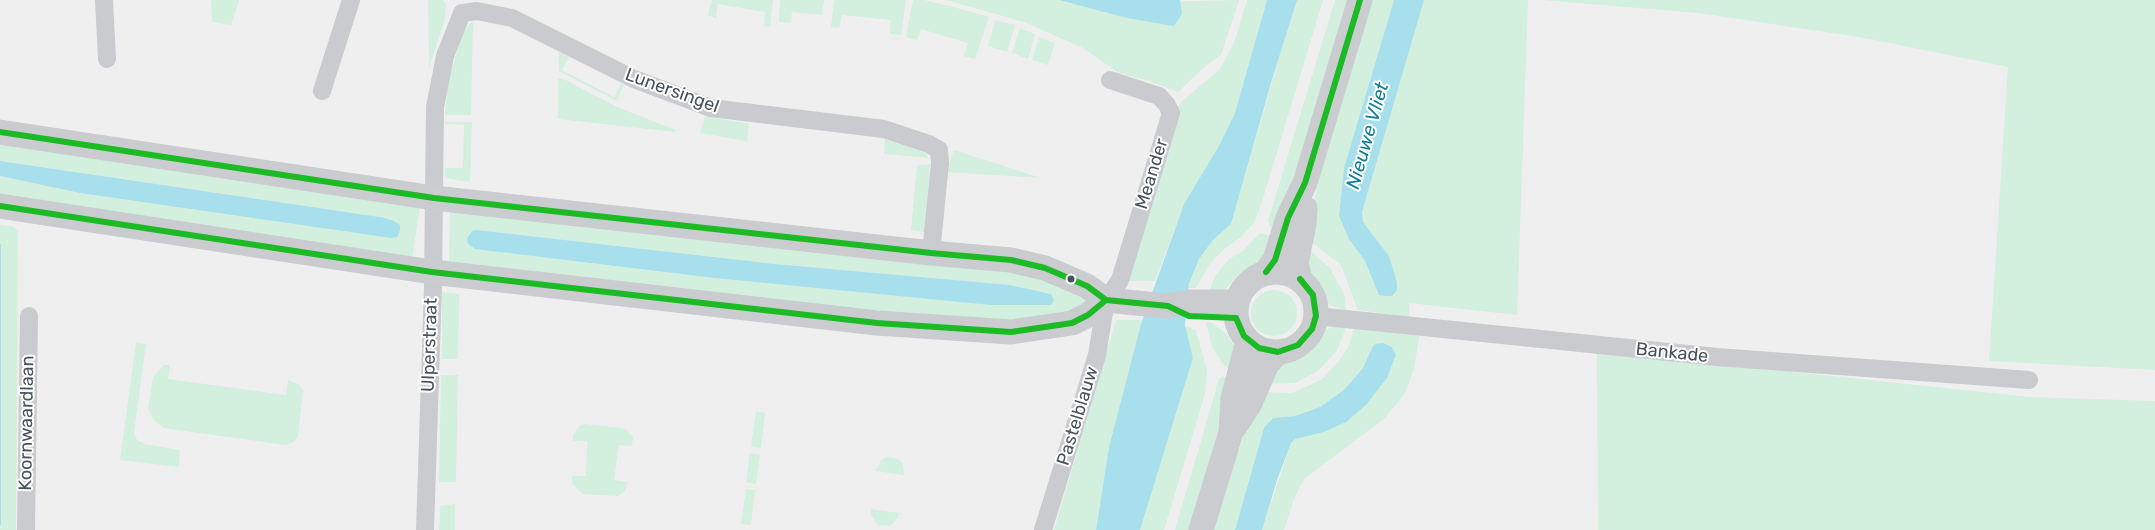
<!DOCTYPE html>
<html>
<head>
<meta charset="utf-8">
<style>
	body { margin:0 }
	canvas { display:block; background:#f0efef }
</style>
</head>
<body>
<canvas width="2155" height="530"></canvas>
<script>
const c = document.querySelector('canvas').getContext('2d');
c.lineJoin = 'round';
function fillPath(path, color) {
  c.fillStyle = color;
  c.fill(path, 'evenodd');
}
function shape(rows) {
  const path = new Path2D();
  for (const r of rows) {
    if (r.length === 3) {
      path.moveTo(r[0] + r[2], r[1]);
      path.arc(r[0], r[1], r[2], 0, 2 * Math.PI);
      continue;
    }
    path.moveTo(r[0], r[1]);
    for (let i = 2; i < r.length; i += 2) path.lineTo(r[i], r[i + 1]);
  }
  return path;
}
function trace(path, color, width, dash) {
  c.strokeStyle = color;
  c.lineWidth = width;
  c.lineCap = dash ? 'butt' : 'round';
  c.setLineDash(dash || []);
  c.stroke(path);
}
function label(font, color, halo, rows, align = 'center') {
  c.font = font + ' Rubik,sans-serif';
  c.lineWidth = 4;
  c.setLineDash([]);
  c.textBaseline = 'middle';
  c.strokeStyle = halo;
  c.fillStyle = color;
  for (const [text, x, y, turn = 0] of rows) {
    c.save();
    c.translate(x, y);
    c.rotate((+turn || 0) * Math.PI / 180);
    c.textAlign = isNaN(turn) ? turn : align;
    if (halo) c.strokeText(text, 0, 0);
    c.fillText(text, 0, 0);
    c.restore();
  }
}
fillPath(shape([
	[211,0,239,0,231,25,212,22],
	[428,0,443,0,446,3,445,19,429,68],
	[712,0,773,0,770,27,764,26,765,12,718,4,716,18,708,15],
	[780,0,824,0,822,15,792,12,790,23,779,22],
	[834,0,906,0,901,35,890,34,891,20,842,15,839,28,831,27],
	[913,0,924,0,950,6,989,17,975,59,964,56,968,43,921,29,917,40,908,38,906,36],
	[946,0,1059,0,1071,4,1239,0,1221,55,1208,64,1178,92,1149,81,1117,72,1083,48,1024,22],
	[1247,0,1267,0,1235,113,1220,144,1184,204,1155,281,1127,281,1179,104,1220,69,1235,40],
	[1296,0,1323,0,1261,205,1254,223,1241,237,1223,250,1209,265,1196,288,1188,288,1199,259,1213,240,1231,224],
	[1335,0,1347,0,1286,209,1277,230,1270,227,1268,221],
	[1372,0,1394,0,1344,168,1339,215,1349,239,1365,261,1379,295,1397,290,1397,282,1389,256,1363,222,1362,212,1424,0,1528,0,1517,315,1409,303,1409,317,1358,310,1341,265,1306,238,1323,162],
	[1542,0,2155,0,2155,370,1989,361,2008,67,1865,38,1699,13],
	[995,20,1015,25,1007,52,988,46],
	[473,22,471,115,445,115,448,82,456,55,462,34,469,24],
	[1020,28,1035,34,1028,59,1012,53],
	[1039,37,1055,43,1048,65,1032,60],
	[559,52,569,57,562,70,614,97,621,84,624,85,617,101,559,71],
	[562,78,617,107,676,130,675,132,558,119,558,79],
	[705,116,749,124,747,141,700,133],
	[445,122,472,122,470,182,445,178,445,168,463,168,464,125,446,124],
	[0,137,420,207,412,260,0,197,0,176,80,193,391,238,392,220,380,217,0,161],
	[885,139,917,149,926,153,928,158,884,154],
	[954,150,1041,178,946,172],
	[930,164,925,232,911,230,917,165],
	[450,207,1006,264,1087,296,1084,310,986,324,449,263],
	[477,230,775,264,1010,285,1051,294,1051,305,990,305,714,278,475,249,470,246,468,235],
	[0,225,14,227,18,232,16,530,0,530],
	[1260,233,1273,237,1267,253,1258,264,1238,276,1224,290,1207,295,1216,275,1229,259,1243,251],
	[1306,247,1330,268,1345,296,1346,311,1330,305,1319,292,1306,268],
	[1274,313,23],
	[442,292,459,294,458,359,442,359],
	[1116,320,1142,320,1109,447,1096,530,1054,530],
	[1206,322,1210,322,1227,334,1234,346,1234,373,1224,365,1212,347],
	[1345,322,1345,331,1336,352,1318,371,1295,383,1263,384,1276,367,1301,356,1316,343,1325,330],
	[1189,327,1196,331,1207,370,1205,394,1164,530,1140,530,1193,358,1185,328],
	[1354,327,1420,333,1414,368,1405,394,1384,419,1304,479,1294,499,1284,530,1262,530,1291,443,1295,438,1324,432,1366,405,1387,378,1396,355,1392,347,1372,348,1363,368,1344,390,1320,407,1295,416,1273,418,1264,428,1235,530,1212,530,1224,490,1260,392,1292,393,1321,380,1339,361,1349,346],
	[136,343,146,344,134,433,137,440,145,444,180,450,179,467,120,460],
	[1597,351,2030,397,2155,401,2155,530,1598,530],
	[164,365,170,365,168,379,286,395,288,380,298,384,303,390,298,436,294,442,286,445,163,428,153,419,148,408,153,377],
	[441,375,458,375,456,482,439,482],
	[1223,376,1232,382,1189,530,1175,530,1219,379],
	[756,411,765,413,761,448,751,447],
	[585,424,622,428,627,430,633,437,632,446,619,445,614,480,627,482,625,491,618,496,583,494,573,485,572,476,586,476,587,441,573,441,573,435,579,426],
	[750,453,760,455,756,484,746,482],
	[887,457,898,459,903,463,904,475,876,471,881,460],
	[746,489,755,490,751,525,741,524],
	[455,504,455,530,439,530,440,506],
	[871,509,899,513,898,518,890,526,878,525,871,515]
]), '#d3efdd');
fillPath(shape([
	[1059,0,1180,0,1182,14,1174,26,1127,18],
	[1267,0,1297,0,1271,83,1231,224,1213,240,1199,259,1189,284,1185,325,1193,358,1140,530,1096,530,1109,447,1141,324,1184,204,1220,144,1235,113],
	[1394,0,1424,0,1362,212,1363,222,1389,256,1397,282,1397,290,1392,296,1386,296,1379,295,1365,261,1349,239,1339,216,1344,168],
	[0,161,380,217,392,220,400,225,400,230,397,237,391,238,80,193,0,176],
	[477,230,775,264,1010,285,1051,294,1054,300,1051,305,990,305,714,278,475,249,468,244,467,238,472,231],
	[0,244,1,244,1,525,0,525],
	[1383,343,1392,347,1396,355,1387,378,1366,405,1346,422,1324,432,1295,439,1291,443,1277,480,1262,530,1235,530,1264,428,1273,418,1295,416,1320,407,1344,390,1363,368,1372,348,1375,344]
]), '#a8dfed');
trace(shape([
	[104,0,107,59],
	[462,13,477,11,512,18,634,79,711,108,884,129,929,144,939,150,940,163,931,253],
	[322,91,351,0],
	[1316,316,1717,357,2029,380],
	[26,530,29,316],
	[425,530,433,286,435,107,445,56,462,13],
	[1043,530,1097,355,1106,300,1120,280,1171,113,1167,105,1159,96,1110,80]
]), '#c9cbce', 18);
trace(shape([
	[0,132,434,198,931,253,1011,260,1045,268,1087,286,1106,300,1168,306,1191,302,1236,302],
	[0,206,432,272,877,323,1011,332,1072,323,1088,315,1106,300],
	[1276,312,40],
	[1266,272,1275,260,1288,218,1305,183,1360,0],
	[1300,279,1296,263,1304,224,1305,208],
	[1234,428,1249,405,1267,364,1278,352],
	[1201,530,1231,432,1233,399,1248,341]
]), '#caccd0', 25);
trace(shape([
	[0,132,434,198,931,253,1011,260,1045,268,1087,286,1106,300,1147,304],
	[0,206,432,272,877,323,1011,332,1072,323,1088,315,1106,300,1168,306,1189,316,1236,318],
	[1266,272,1275,260,1288,218,1305,183,1360,0],
	[1236,318,1244,336,1259,348,1278,352,1298,345,1312,329,1316,316,1313,295,1300,279]
]), '#1cba25', 6);
for (const [x, y, r, color] of [
	[1071,279,4.5,"#46525c"]
]) {
  const dot = new Path2D();
  dot.arc(x, y, r, 0, 2 * Math.PI);
  c.fillStyle = color;
  c.fill(dot);
  trace(dot, '#fff', 2);
}
label('18px', '#46525c', '#fff', [
	["Lunersingel",672,91,20],
	["Meander",1152,174,-73],
	["Ulperstraat",430,345,-88],
	["Bankade",1672,353,6],
	["Pastelblauw",1078,416,-73],
	["Koornwaardlaan",27,423,-89]
]);
label('italic 19px', '#0c7e9b', '#fff', [
	["Nieuwe Vliet",1368,136,-74]
]);
</script>
</body>
</html>
